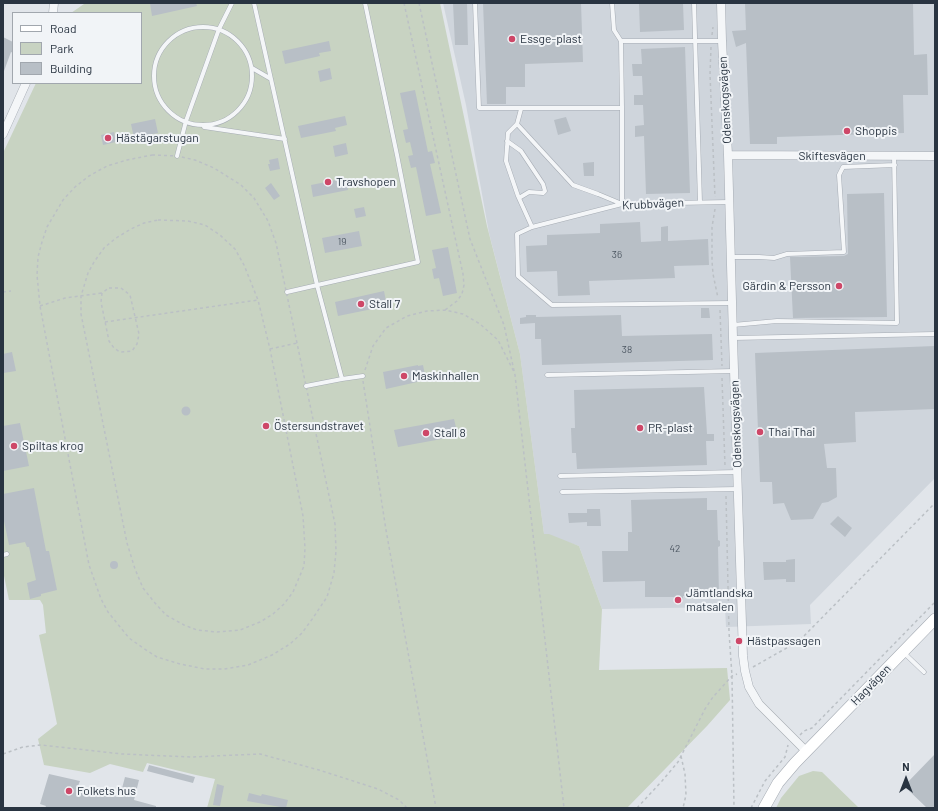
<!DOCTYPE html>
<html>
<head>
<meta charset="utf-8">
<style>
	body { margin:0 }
	#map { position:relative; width:938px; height:811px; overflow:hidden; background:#e1e5ea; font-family:Barlow,sans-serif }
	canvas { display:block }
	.frame { position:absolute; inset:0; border:4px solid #293441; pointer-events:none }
	.legend { position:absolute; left:12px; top:12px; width:130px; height:72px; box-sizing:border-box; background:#f1f4f7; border:1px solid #a1a7ae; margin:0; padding:5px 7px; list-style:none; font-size:12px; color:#293441 }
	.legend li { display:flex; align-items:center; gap:8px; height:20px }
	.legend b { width:20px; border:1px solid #a1a7ae }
	.north { position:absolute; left:886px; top:759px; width:40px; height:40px; -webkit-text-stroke:3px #f1f4f7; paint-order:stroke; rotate:0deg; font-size:11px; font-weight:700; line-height:16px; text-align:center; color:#293441 }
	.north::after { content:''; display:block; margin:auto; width:14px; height:18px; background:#293441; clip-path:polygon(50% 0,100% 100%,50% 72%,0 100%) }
</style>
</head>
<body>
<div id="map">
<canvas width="938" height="811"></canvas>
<div class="frame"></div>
<ul class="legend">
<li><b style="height:5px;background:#fff"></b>Road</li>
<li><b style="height:11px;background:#c8d3c2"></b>Park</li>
<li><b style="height:11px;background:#b8bfc6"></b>Building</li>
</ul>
<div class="north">N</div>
</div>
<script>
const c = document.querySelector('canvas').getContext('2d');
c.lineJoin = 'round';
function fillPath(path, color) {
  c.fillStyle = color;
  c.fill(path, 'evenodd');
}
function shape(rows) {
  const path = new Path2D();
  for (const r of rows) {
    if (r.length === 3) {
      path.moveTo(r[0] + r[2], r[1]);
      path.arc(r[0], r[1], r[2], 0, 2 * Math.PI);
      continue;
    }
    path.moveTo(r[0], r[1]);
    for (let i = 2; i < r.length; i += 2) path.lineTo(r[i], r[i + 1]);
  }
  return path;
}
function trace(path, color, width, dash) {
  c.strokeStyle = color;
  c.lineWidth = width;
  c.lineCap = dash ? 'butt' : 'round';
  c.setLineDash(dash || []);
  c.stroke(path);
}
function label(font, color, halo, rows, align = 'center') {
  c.font = font + ' Barlow,sans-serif';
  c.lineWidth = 4;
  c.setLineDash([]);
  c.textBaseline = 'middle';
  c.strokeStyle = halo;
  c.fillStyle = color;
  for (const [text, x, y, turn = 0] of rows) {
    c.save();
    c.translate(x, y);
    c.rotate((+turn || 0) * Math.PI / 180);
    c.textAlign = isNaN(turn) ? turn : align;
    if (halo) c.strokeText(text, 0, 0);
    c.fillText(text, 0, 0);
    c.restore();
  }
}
fillPath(shape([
	[443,3,935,3,935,478,810,605,811,624,726,627,725,607,602,609,579,546,544,534,520,354,489,233,466,105]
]), '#cfd5dc');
fillPath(shape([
	[90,3,440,3,487,226,520,354,544,534,549,534,579,546,602,609,599,670,727,668,730,700,707,726,627,808,207,808,215,779,196,775,147,763,143,772,110,764,90,773,44,765,38,739,57,724,39,635,46,633,43,605,40,600,9,600,3,571,3,153,36,83,141,83,141,13,71,13,84,4],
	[813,771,822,772,859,808,776,808,781,798,799,776]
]), '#c8d3c2');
fillPath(shape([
	[150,3,196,3,197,6,152,16],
	[453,3,467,3,468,45,455,45],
	[483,3,581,3,583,62,525,64,525,87,506,87,506,104,487,104],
	[639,3,683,3,684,30,640,32],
	[745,3,913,3,914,55,927,54,928,95,903,95,904,133,777,137,777,144,750,144,746,43,736,47,732,31,746,30],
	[3,37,13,42,13,53,11,52,4,71],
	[329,41,331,51,319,53,320,56,285,64,282,51],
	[685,47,690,193,646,194,644,136,635,137,635,126,644,125,643,105,634,105,634,95,643,95,642,76,633,76,632,64,642,64,641,49],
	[330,68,332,79,320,82,318,71],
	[415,90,428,152,432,151,435,163,430,164,441,213,426,216,416,167,411,168,408,156,413,155,410,142,406,143,403,130,408,129,400,93],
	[345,116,347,125,335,128,336,131,301,138,298,126],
	[566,117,571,131,558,135,554,120],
	[155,119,158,133,134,138,131,124],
	[114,132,116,142,103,145,101,135],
	[346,143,348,154,335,157,333,146],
	[278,158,280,169,270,171,268,164,270,164,269,160],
	[594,162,594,176,584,176,583,163],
	[346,178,348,190,313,197,311,185],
	[271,183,280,196,274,200,265,188],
	[884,193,887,317,793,318,790,257,844,256,848,254,847,194],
	[364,207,366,216,356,218,354,209],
	[640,222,641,242,661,241,661,227,668,226,668,241,708,239,709,265,674,266,675,278,589,281,590,295,558,296,557,271,527,272,526,246,547,245,547,235,600,233,600,224],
	[359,231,362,246,325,253,322,238],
	[448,247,457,293,443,296,439,278,434,279,432,269,436,268,432,250],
	[384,291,387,306,338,316,335,302],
	[701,308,709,308,710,318,701,318],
	[526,315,536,315,536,317,621,315,622,336,712,334,713,360,542,365,541,339,535,339,535,323,520,324,520,318,526,317],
	[935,346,935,409,855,412,856,442,824,444,827,468,836,468,837,497,828,502,822,503,813,519,791,520,784,503,773,504,772,482,760,482,755,353],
	[12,352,16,371,3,373,3,354],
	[418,365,418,366,423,365,426,380,386,389,383,372],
	[704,387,707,434,714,434,714,441,706,441,707,465,577,469,576,453,572,453,571,428,575,428,574,390],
	[186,411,4.5],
	[454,419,458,436,398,447,394,430],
	[20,423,29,466,3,471,3,426],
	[34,488,46,551,49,551,57,590,41,594,41,596,30,599,27,583,36,580,29,547,27,547,25,542,9,545,3,516,3,494],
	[707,498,707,510,717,510,718,540,720,541,720,546,718,547,719,596,683,596,683,600,675,600,674,597,645,597,645,581,603,582,602,551,628,551,628,532,632,532,631,500],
	[587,509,600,509,601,526,587,526,587,522,569,523,568,513,587,513],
	[838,516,852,528,845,537,830,524],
	[795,559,795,582,786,582,786,579,764,580,763,562,786,562,786,560],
	[114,565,4],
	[935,754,935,808,927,808,904,786],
	[149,765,195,777,193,783,147,771],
	[49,774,80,781,78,786,117,797,118,796,120,796,125,777,139,780,134,800,156,806,156,808,45,808,46,806,40,804],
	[217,784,224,786,220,806,213,805],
	[249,793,261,796,262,794,288,800,286,808,247,801]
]), '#b8bfc6');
const lane = shape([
	[254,3,317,285,342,379,306,386],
	[475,3,479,108,622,108],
	[612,3,614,30,621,41],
	[694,3,700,202],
	[203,76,49],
	[252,68,271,79],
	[521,109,517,124,508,133,506,161,518,196,532,227],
	[517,124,573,185,598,194,622,204,622,108,621,41,722,41],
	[204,127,285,139],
	[507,141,521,151,543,184,545,191,543,193,529,192,519,198],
	[177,156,186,121,219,29,232,3],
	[729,202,622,204,532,227,517,234,518,276,552,305,732,303],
	[731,257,759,257,774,258,787,254,844,252,839,175,843,167,895,165],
	[287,292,418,262,397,155,365,3],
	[733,325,777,321,897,323,894,156],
	[733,338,935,334],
	[547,375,734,371],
	[342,379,363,376],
	[560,476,737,472],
	[562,492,738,489],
	[3,555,7,554],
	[903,652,924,672]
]);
const street = shape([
	[721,3,722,41,728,155,733,338,743,656,745,671,749,687,759,704,806,751],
	[53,13,54,3],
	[3,134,26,83],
	[728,155,935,156]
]);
const secondary = shape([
	[764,808,778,783,795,763,935,619]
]);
trace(lane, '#a6acb4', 5);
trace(street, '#a6acb4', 9);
trace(secondary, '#a6acb4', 12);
trace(shape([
	[404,3,463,274,464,285,462,294,457,301,445,310],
	[419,3,470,239,504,325,515,375,564,808],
	[712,35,713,27],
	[711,47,710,74,715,197],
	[152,155,177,156,195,160,214,168,241,185,254,198,268,221,276,243,335,524,336,551,334,573,327,597,313,618,302,633,290,644,272,655,248,665,224,669,205,669,180,664,157,657,143,648,129,638,108,612,101,599,89,565,40,306,37,275,38,257,42,242,47,227,63,200,75,187,89,176,107,166,127,160,152,155],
	[715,209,712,227,712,261,713,274,718,298],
	[158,220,188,221,205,225,220,235,235,249,244,265,258,300,270,349,303,516,305,548,304,566,293,592,284,604,273,614,260,622,240,630,217,632,197,630,184,625,166,615,155,603,143,588,135,569,127,543,81,314,81,296,88,273,94,262,104,248,116,238,131,229,144,223,158,220],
	[109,288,121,288,130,295,139,334,137,344,132,351,120,352,114,348,109,341,101,302,102,293,109,288],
	[3,292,11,291],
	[40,306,65,298,102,293],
	[720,310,722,366],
	[105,322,258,300],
	[270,349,297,343],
	[365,370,373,346,386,328,407,316,427,311,445,310,463,314,480,324,498,340,514,372],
	[722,378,725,466],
	[363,381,386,530,436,808],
	[726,496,729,632,732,676,734,808],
	[753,667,799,641,935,503],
	[800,735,804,731,812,728,935,602],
	[3,754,23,747,41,745,122,754,191,757,260,754,319,770,378,789,399,800,407,808],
	[681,756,685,774,686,795,683,808],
	[637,808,662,781,678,762,705,709,713,697,732,676,737,674],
	[751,808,765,781,785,757,788,745]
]), '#bbc0c5', 1.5, [3, 3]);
trace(lane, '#f4f6f8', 4);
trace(street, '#f4f6f8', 8);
trace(secondary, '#fff', 11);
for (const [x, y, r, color] of [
	[512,39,4,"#ce4768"],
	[847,131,4,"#ce4768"],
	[108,138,4,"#ce4768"],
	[328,182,4,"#ce4768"],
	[839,286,4,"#ce4768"],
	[361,304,4,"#ce4768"],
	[404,376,4,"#ce4768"],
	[266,426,4,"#ce4768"],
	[640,428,4,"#ce4768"],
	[760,432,4,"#ce4768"],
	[426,433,4,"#ce4768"],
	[14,446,4,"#ce4768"],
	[678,600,4,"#ce4768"],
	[739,641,4,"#ce4768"],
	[69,791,4,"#ce4768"]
]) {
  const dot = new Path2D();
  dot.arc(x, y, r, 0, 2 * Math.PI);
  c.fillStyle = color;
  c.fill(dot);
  trace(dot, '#f1f4f7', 1.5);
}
label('10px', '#4d5762', null, [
	["19",342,242],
	["36",617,255],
	["38",627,350],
	["42",675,549]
]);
label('12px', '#293441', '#f1f4f7', [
	["Essge-plast",520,39],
	["Shoppis",855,131],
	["Hästägarstugan",116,138],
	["Travshopen",336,182],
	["Gärdin & Persson",831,286,"right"],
	["Stall 7",369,304],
	["Maskinhallen",412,376],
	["Östersundstravet",274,426],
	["PR-plast",648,428],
	["Thai Thai",768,432],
	["Stall 8",434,433],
	["Spiltas krog",22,446],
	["Jämtlandska",686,593],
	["matsalen",686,607],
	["Hästpassagen",747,641],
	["Folkets hus",77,791]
], 'left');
label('12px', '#293441', '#f1f4f7', [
	["Odenskogsvägen",725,100,-93],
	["Skiftesvägen",832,156],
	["Krubbvägen",653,204,-3],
	["Odenskogsvägen",736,424,-92],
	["Hagvägen",871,685,-46]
]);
</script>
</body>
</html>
